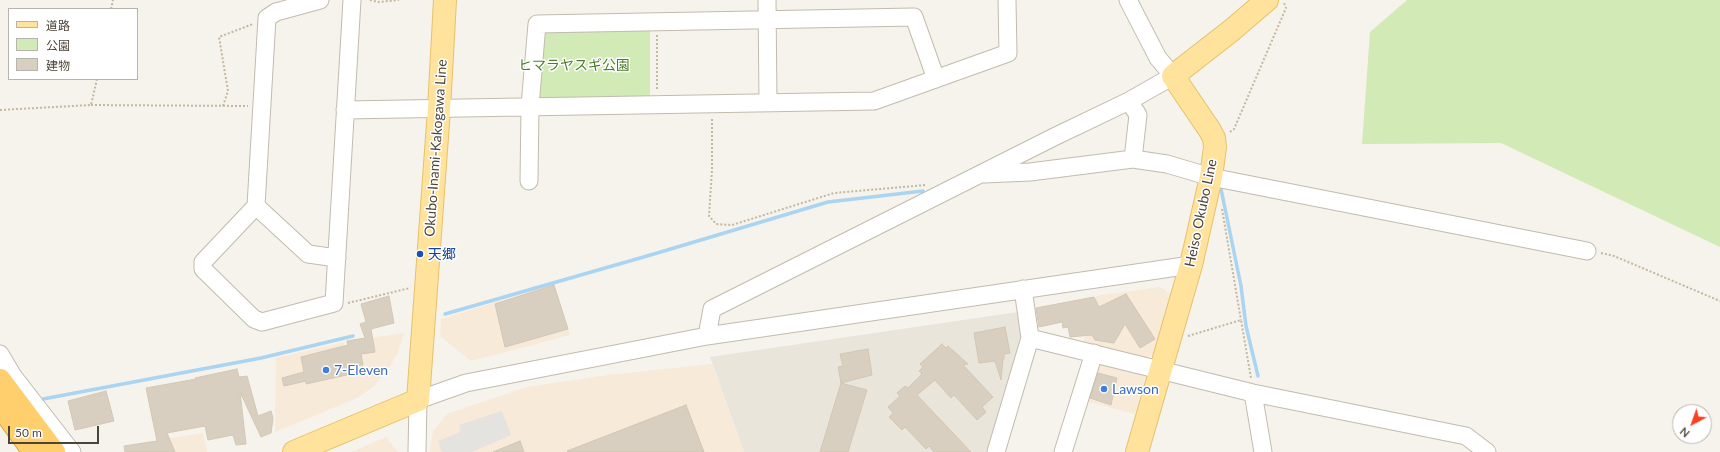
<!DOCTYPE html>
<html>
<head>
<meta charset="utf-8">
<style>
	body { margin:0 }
	#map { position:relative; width:1720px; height:452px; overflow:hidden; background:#f6f3ec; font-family:Lato,"Noto Sans JP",sans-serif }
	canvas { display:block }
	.legend { position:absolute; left:8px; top:8px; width:130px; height:72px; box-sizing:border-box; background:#fff; border:1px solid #b7b4b0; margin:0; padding:5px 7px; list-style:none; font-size:12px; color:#4b4439 }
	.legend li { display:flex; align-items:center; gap:8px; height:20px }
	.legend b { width:20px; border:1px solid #b7b4b0 }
	.north { position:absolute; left:1672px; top:404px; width:40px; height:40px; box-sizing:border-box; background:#fff; border:1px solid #b7b4b0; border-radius:50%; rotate:221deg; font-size:11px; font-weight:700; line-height:16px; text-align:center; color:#4b4439 }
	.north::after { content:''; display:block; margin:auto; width:14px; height:18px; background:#fc3f1d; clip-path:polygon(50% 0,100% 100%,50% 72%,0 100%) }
	.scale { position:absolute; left:8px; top:426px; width:91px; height:18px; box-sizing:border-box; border:2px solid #4b4439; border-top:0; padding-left:5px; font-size:12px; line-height:14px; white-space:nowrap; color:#4b4439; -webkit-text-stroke:3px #fff; paint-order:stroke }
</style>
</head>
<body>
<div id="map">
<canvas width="1720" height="452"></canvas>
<ul class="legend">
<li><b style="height:5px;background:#ffe39c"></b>道路</li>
<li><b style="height:11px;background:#d2eab5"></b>公園</li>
<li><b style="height:11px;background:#d8cfc1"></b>建物</li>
</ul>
<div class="north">N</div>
<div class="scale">50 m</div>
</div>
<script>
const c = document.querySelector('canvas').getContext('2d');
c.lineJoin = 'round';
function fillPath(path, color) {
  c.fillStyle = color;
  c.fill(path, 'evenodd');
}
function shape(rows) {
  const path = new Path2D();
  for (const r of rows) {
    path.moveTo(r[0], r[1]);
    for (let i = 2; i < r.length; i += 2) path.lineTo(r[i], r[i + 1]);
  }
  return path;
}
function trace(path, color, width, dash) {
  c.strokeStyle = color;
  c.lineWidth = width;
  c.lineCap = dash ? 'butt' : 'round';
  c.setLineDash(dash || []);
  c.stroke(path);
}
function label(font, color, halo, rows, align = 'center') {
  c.font = font + ' Lato,"Noto Sans JP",sans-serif';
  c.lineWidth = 3;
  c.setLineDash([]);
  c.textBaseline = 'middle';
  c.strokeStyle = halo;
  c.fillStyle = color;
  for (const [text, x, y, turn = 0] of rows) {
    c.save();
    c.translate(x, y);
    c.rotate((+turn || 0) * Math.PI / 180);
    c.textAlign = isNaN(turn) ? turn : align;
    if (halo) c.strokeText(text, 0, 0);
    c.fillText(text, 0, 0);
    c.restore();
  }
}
fillPath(shape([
	[1018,312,1022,339,988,452,744,452,710,357]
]), '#eae5da');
fillPath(shape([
	[554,284,570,335,471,361,440,336,441,319],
	[1161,287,1171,295,1154,354,1146,358,1083,344,1096,296],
	[404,333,398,352,390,366,373,387,357,398,275,432,276,358,344,342,355,386,346,341],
	[712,364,744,452,430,452,433,431,447,414,527,387,608,375],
	[1097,364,1142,370,1146,375,1135,414,1085,401],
	[203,433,207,452,132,452,131,445],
	[386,437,398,452,351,452]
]), '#f7ead8');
fillPath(shape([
	[1407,0,1720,0,1720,247,1501,143,1362,144,1370,32],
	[650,26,650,97,540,102,535,97,543,30]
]), '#d2eab5');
fillPath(shape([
	[502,411,511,435,472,452,442,452,438,441,460,432,459,425]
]), '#e5e3e0');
trace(shape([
	[1220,184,1241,286,1246,326,1258,376],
	[445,314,654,254,828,202,923,191],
	[43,399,261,358,353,336]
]), '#a9d4f2', 3.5);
const building = shape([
	[554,285,568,329,505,347,495,304,554,285],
	[1126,294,1155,339,1140,348,1125,324,1114,343,1095,340,1092,335,1070,337,1068,327,1063,328,1062,322,1039,327,1036,308,1094,297,1099,307,1126,294],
	[389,296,394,323,371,329,375,352,361,354,363,365,350,366,351,374,306,384,306,381,284,386,282,378,304,372,301,357,348,345,347,341,365,338,360,324,366,322,361,304,389,296],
	[1005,327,1010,353,1004,354,1004,359,1003,359,1001,380,995,361,979,363,974,333,1005,327],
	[942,344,946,348,948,346,968,364,963,365,993,397,982,407,986,412,977,420,954,395,951,398,935,380,917,395,971,452,934,452,929,446,926,449,905,427,902,430,889,417,893,413,888,407,900,396,897,393,905,386,908,388,922,374,919,371,923,367,920,364,942,344],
	[868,349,872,375,841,383,838,367,843,366,840,354,868,349],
	[237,369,239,377,247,376,258,416,271,411,273,418,271,433,261,437,240,392,246,444,236,445,233,435,208,440,205,426,167,433,175,452,125,452,124,446,157,441,146,388,196,379,195,378,237,369],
	[1098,373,1117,378,1111,405,1090,398,1098,373],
	[841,383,867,390,848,452,820,452,841,383],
	[106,391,114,421,75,430,68,401,106,391],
	[686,405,704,452,568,452,567,451,686,405],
	[520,441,524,452,493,452,520,441]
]);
fillPath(building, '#d8cfc1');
trace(building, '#d3c7b4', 1);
const minor = shape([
	[320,0,276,12,267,18,256,206,203,262,203,269,254,319,262,322,334,303,352,0],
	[767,0,768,103],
	[1129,101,1138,115,1133,159],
	[345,110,874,101,1008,53,1007,0],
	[984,174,1030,172,1133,159,1167,164,1211,177,1587,251],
	[529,181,530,106,537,24,914,17,936,79],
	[256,206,308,254,337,258],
	[707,336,712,309,1056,136,1129,101,1173,76,1158,58,1128,0],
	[1030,338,1253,393,1466,436,1487,452],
	[0,354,13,376,72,452],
	[1253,393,1263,452],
	[417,452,418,400,466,383,707,336,1191,265],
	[996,452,1030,338,1023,289],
	[1063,452,1094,353]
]);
const major = shape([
	[294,452,418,400,439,109,445,0],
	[1137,452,1191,265,1211,177,1215,147,1214,138,1209,129,1173,76,1232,30,1267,0]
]);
const highway = shape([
	[0,380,54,452],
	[0,405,34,452]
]);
trace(minor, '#c2bbae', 19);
trace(major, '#e6c16a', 24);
trace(highway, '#e0a43c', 24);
trace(shape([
	[370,0,378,2,399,0],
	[111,9,113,0],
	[657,35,657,91],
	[91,105,248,106],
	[223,106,228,91,219,37,253,24],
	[0,110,91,105,97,79],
	[712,119,712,170,709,216,716,224,732,225,834,193,926,185],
	[1230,132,1234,129,1286,8,1284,3],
	[1222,209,1241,320],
	[1601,253,1614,256,1720,301],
	[348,303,410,288],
	[1188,336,1241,320,1251,378]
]), '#c4b79f', 2, [2, 2]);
trace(minor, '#fff', 17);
trace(major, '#ffe39c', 22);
trace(highway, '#ffcf6e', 22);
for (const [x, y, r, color] of [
	[420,254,4,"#1a4fb4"],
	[326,370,4,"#3f7fe0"],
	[1104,389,4,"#3f7fe0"]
]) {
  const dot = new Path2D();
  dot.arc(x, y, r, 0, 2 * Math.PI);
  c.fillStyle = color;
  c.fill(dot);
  trace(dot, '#fff', 1.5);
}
label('14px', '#4a7f2a', '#fff', [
	["ヒマラヤスギ公園",574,65]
]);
label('14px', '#4b4439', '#fff', [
	["Okubo-Inami-Kakogawa Line",436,148,-86],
	["Heiso Okubo Line",1201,213,-78]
]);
label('14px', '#164399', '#fff', [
	["天郷",428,254]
], 'left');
label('14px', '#366cbe', '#fff', [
	["7-Eleven",334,370],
	["Lawson",1112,389]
], 'left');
</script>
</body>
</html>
